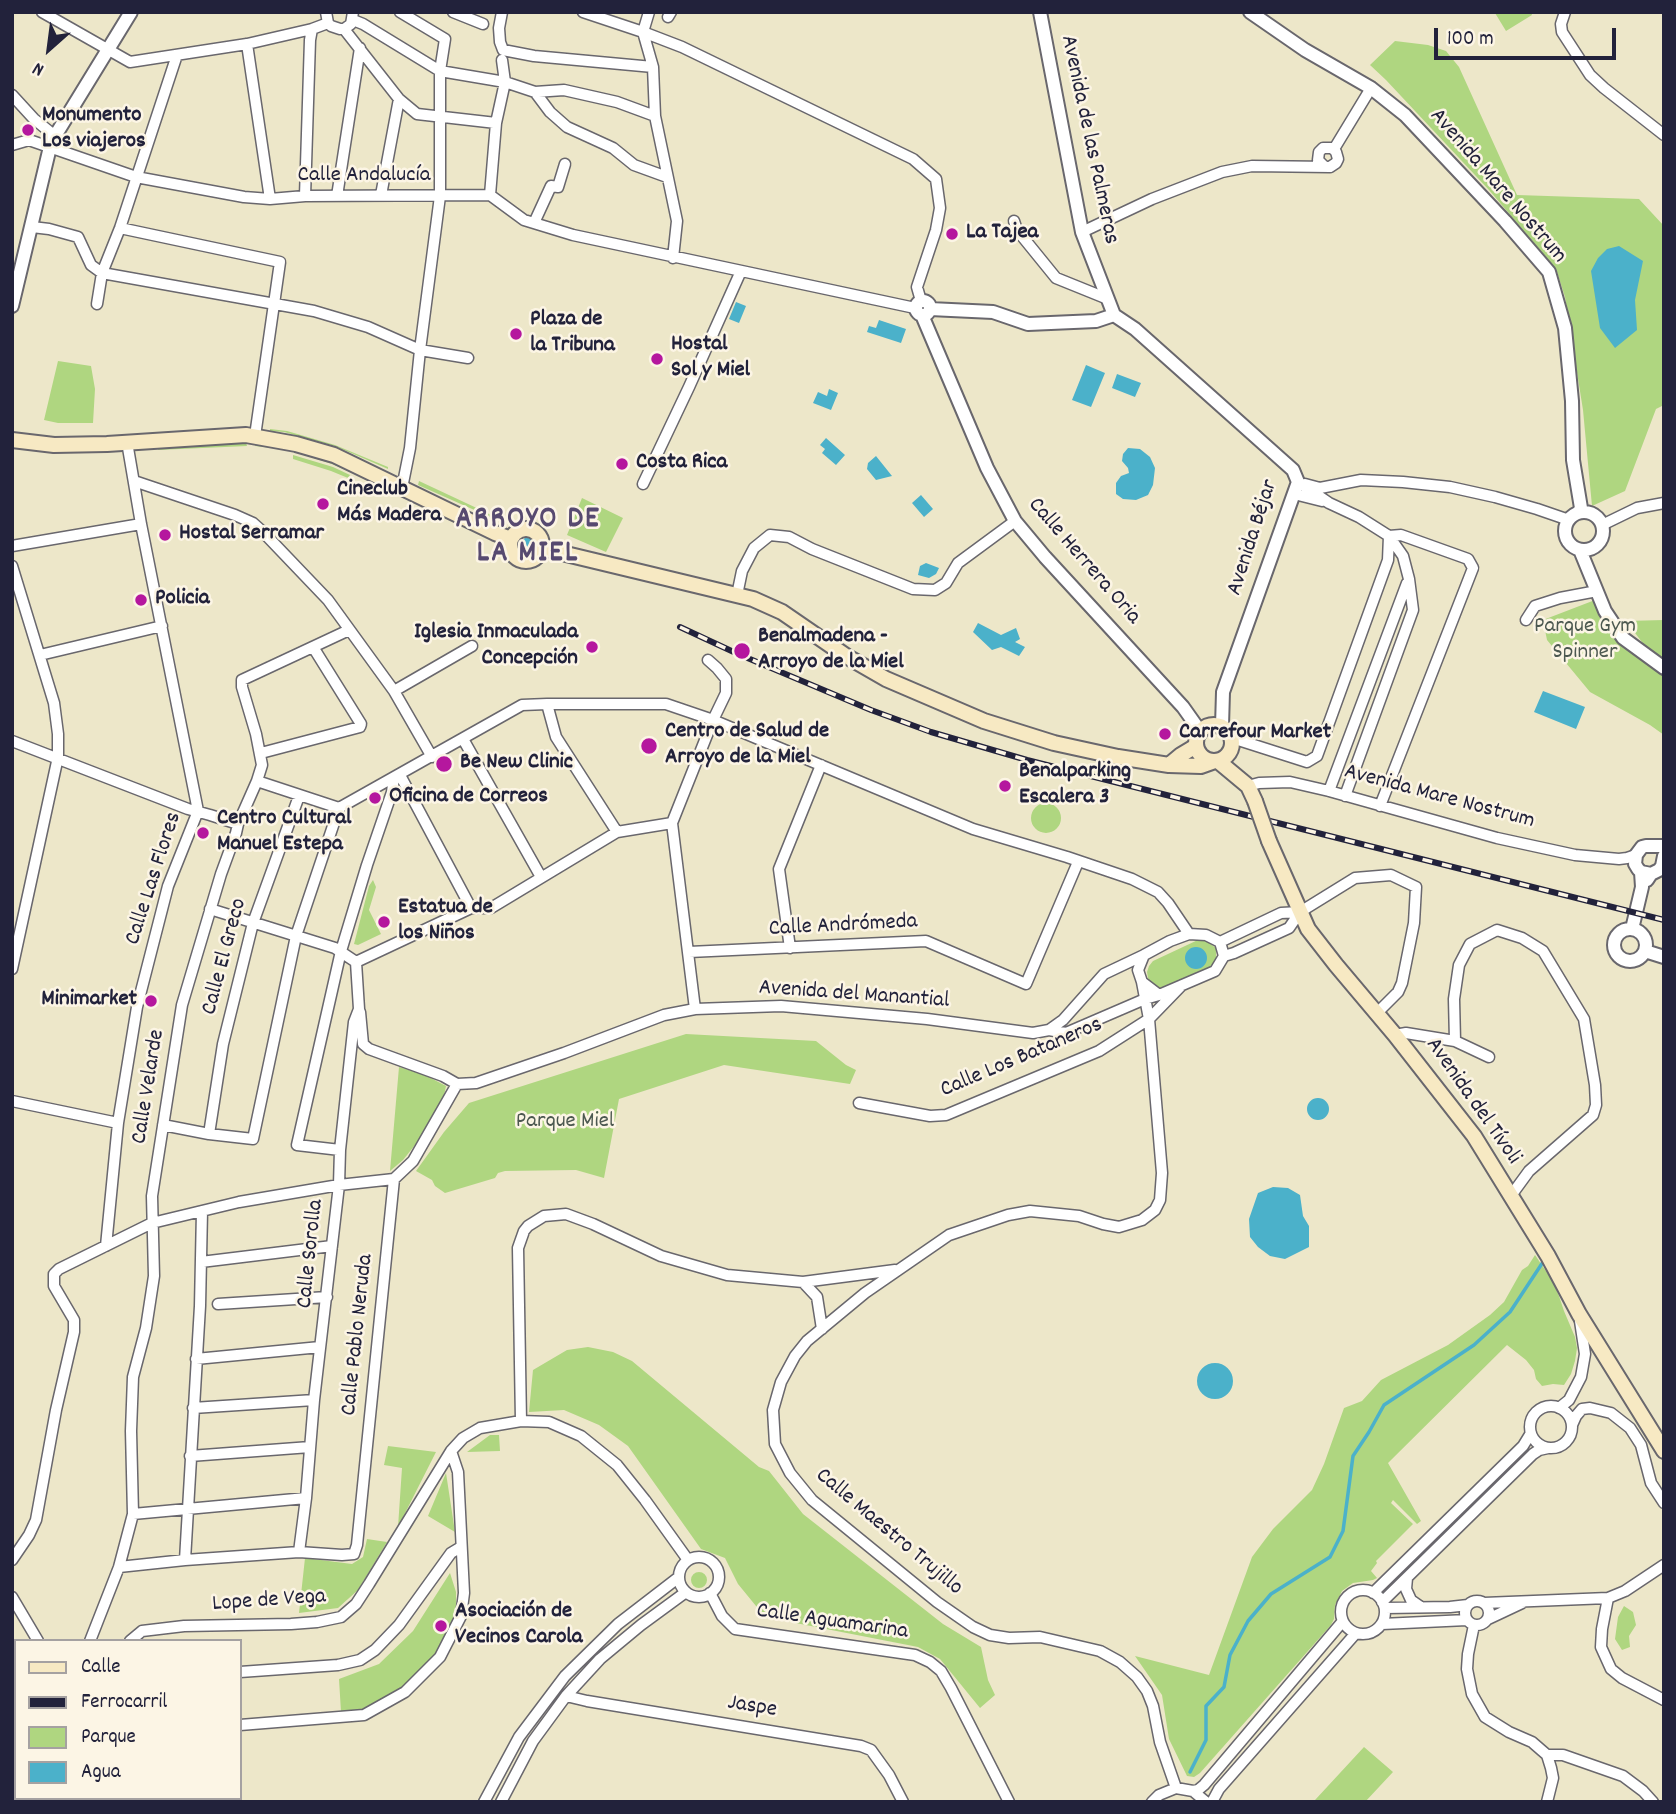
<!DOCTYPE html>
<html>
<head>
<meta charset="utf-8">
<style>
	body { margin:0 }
	#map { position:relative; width:1676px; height:1814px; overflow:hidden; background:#ede7c9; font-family:Dekko,sans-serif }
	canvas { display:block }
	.frame { position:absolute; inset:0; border:14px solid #22223b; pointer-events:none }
	.legend { position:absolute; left:14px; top:1639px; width:228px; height:161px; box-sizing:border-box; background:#fcf5e5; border:2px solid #a5a1a1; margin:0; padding:9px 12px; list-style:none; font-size:21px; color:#22223b }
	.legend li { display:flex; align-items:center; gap:14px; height:35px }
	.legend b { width:35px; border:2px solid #a5a1a1 }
	.north { position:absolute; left:14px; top:14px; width:70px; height:70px; -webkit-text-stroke:5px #fcf5e5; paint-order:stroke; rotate:208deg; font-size:19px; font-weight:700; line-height:28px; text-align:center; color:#22223b }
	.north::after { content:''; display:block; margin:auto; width:24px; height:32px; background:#22223b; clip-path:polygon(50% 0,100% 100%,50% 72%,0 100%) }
	.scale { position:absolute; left:1434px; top:28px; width:182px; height:32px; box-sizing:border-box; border:4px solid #22223b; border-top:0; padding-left:9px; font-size:21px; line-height:24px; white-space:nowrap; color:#22223b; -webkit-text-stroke:5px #fcf5e5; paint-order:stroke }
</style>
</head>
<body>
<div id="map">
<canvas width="1676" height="1814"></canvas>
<div class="frame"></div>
<ul class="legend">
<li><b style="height:9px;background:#f7e9c3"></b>Calle</li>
<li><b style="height:9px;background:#22223b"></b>Ferrocarril</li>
<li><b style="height:19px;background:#afd680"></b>Parque</li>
<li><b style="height:19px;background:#4bb1ca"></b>Agua</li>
</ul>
<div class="north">N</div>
<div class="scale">100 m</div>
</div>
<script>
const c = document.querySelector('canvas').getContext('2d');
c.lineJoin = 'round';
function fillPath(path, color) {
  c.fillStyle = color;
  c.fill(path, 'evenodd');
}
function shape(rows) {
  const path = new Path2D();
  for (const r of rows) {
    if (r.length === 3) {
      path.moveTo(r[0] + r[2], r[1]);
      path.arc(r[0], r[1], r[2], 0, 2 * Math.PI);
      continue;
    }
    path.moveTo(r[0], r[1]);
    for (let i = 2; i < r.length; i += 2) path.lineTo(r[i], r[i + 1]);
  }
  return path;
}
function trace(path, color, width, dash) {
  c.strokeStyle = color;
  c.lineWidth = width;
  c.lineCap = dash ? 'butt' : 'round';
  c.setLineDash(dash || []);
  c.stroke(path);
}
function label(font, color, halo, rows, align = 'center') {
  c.font = font + ' Dekko,sans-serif';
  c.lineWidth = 5;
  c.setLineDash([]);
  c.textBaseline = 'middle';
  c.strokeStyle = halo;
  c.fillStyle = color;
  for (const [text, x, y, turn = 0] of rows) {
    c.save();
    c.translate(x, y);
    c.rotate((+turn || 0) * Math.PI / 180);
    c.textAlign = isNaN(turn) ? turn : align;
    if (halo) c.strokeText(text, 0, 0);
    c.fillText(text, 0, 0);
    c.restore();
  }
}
fillPath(shape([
	[1531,12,1532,15,1506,31,1495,13],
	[1395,41,1428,45,1446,51,1459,67,1517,195,1639,199,1664,226,1664,405,1656,409,1625,491,1592,506,1583,410,1565,297,1556,269,1489,190,1386,80,1370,65],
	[58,361,91,366,95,389,93,423,58,423,44,420],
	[270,429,287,431,335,445,388,467,388,469,335,446,284,432,270,431],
	[246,443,247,446,158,450,159,447],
	[256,443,289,448,333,461,378,482,377,484,332,464,289,450,255,446],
	[293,455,333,467,350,475,348,478,331,471,293,459],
	[419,481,498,518,497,520,418,485],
	[582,498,623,518,606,552,567,535],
	[1595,600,1619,641,1664,674,1664,735,1650,725,1590,692,1547,640,1543,620],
	[1664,620,1664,662,1651,654,1626,621],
	[1046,818,15],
	[373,880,376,887,369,910,381,934,358,945,354,944,369,886],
	[1200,939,1205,940,1216,948,1216,960,1211,967,1164,989,1157,988,1152,984,1148,978,1147,972,1149,966,1153,961],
	[686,1034,816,1041,846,1065,856,1070,850,1084,724,1065,619,1099,604,1178,576,1170,505,1171,498,1173,495,1178,445,1193,435,1186,432,1180,416,1171,444,1132,469,1103],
	[399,1067,425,1075,446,1086,444,1096,419,1140,403,1160,390,1171],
	[1535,1255,1552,1280,1559,1296,1564,1311,1575,1337,1577,1348,1575,1361,1571,1374,1564,1385,1553,1384,1542,1386,1536,1379,1534,1370,1526,1360,1507,1345,1388,1463,1421,1521,1417,1524,1393,1500,1391,1503,1413,1524,1376,1561,1377,1563,1371,1571,1377,1578,1373,1580,1353,1583,1342,1591,1335,1605,1334,1619,1331,1625,1200,1773,1194,1777,1187,1776,1169,1739,1162,1695,1135,1656,1209,1675,1252,1557,1273,1529,1312,1490,1324,1464,1344,1408,1362,1401,1381,1380,1448,1345,1490,1315,1504,1302,1522,1270,1528,1266],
	[588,1347,613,1352,632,1361,759,1467,769,1471,803,1514,943,1624,981,1647,988,1680,995,1695,980,1708,940,1659,918,1647,765,1617,738,1584,725,1558,701,1549,628,1446,599,1425,564,1410,529,1412,533,1370,567,1350],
	[490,1435,499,1435,500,1451,467,1452],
	[388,1446,436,1452,398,1527,402,1468,384,1465],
	[446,1473,455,1532,428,1516],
	[367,1539,387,1542,358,1590,338,1608,299,1613,305,1558,352,1564,363,1557],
	[699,1580,8],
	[450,1573,456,1592,456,1615,436,1653,400,1689,364,1710,341,1712,339,1679,379,1664,413,1631],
	[1624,1606,1633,1612,1636,1625,1629,1636,1630,1647,1622,1650,1615,1639,1618,1617],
	[1364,1747,1393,1772,1365,1802,1317,1802,1315,1800]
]), '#afd680');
fillPath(shape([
	[1619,246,1643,261,1635,300,1637,330,1615,348,1600,328,1591,271,1598,258,1607,249],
	[736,302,746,306,739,323,729,319],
	[879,320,906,329,901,343,867,332,869,326,876,328],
	[1086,365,1105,373,1091,407,1072,400],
	[1117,374,1141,383,1135,397,1112,388],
	[829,389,838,393,831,410,813,403,818,392,827,396],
	[826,438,845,455,836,465,822,453,825,449,820,445],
	[1128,448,1140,449,1150,457,1155,468,1153,485,1148,495,1136,500,1123,499,1116,494,1116,483,1121,476,1129,473,1128,468,1122,461,1123,454],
	[876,456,892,476,876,480,867,469,868,463],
	[921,495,933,509,924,517,912,503],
	[529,545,8],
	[926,563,939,568,936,574,929,578,918,575,920,566],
	[978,623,1001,635,1016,628,1020,639,1015,642,1025,647,1019,656,1001,647,992,650,973,632],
	[1543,691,1585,707,1576,729,1534,712],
	[1196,958,11],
	[1318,1109,11],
	[1273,1187,1288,1188,1300,1195,1303,1216,1309,1226,1309,1247,1285,1259,1270,1256,1258,1247,1250,1237,1249,1219,1258,1193],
	[1215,1381,18]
]), '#4bb1ca');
trace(shape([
	[1190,1772,1206,1740,1206,1706,1224,1687,1230,1655,1248,1621,1271,1594,1330,1557,1343,1531,1353,1456,1369,1432,1384,1405,1474,1345,1510,1312,1543,1262]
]), '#4bb1ca', 3.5);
const minor = shape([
	[42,12,130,62,247,44,312,29,328,23],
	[326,12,328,23,331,26,340,29,344,29,351,24,353,12],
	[400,12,445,39,440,71,440,196,420,350,410,448,402,488],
	[453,12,483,24],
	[502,12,499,28,500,42,503,50,534,56,653,67],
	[583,12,643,32,682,47,913,159,936,179,940,208,936,230,917,287,921,301],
	[1565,12,1561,24,1562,32,1590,75,1604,88,1664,135],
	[668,17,671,12],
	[353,20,363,24,440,71,505,82,535,92,564,90,617,102,655,116],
	[344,29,399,99,417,114,496,123],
	[643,32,653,67,655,116,677,221,673,258],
	[643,32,649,12],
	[247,44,270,199],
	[535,92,550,112,567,127,613,148,634,165,667,177],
	[12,95,34,119,55,136],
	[12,145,29,140,136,177,244,197,270,199,305,196,490,195,524,220,573,235,915,308],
	[1334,149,1371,88],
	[381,195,399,99],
	[490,195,496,123,505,82,502,60],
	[305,196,310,40,312,29],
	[337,196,360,48],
	[1014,221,1017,230,1056,278,1108,299],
	[534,223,551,186,558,187,565,164],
	[32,227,49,229,78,237,91,265,102,273,314,311,368,327,420,350,468,358],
	[120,228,280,262,255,436],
	[1082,232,1152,199,1222,172,1252,166,1330,167,1336,163,1338,159,1336,152,1332,148,1323,148,1319,152,1318,160,1324,166],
	[97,304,102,273,120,228,177,55],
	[134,481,235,515,253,523,263,532,328,600,394,691,432,757],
	[1298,482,1329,503,1359,517,1389,536,1403,556,1409,579,1413,610,1345,796],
	[643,484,689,387,741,271],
	[1305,484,1320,488,1361,480,1403,482,1450,487,1495,497,1537,509,1569,520],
	[1294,494,1322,501],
	[1602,525,1637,508,1664,503],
	[12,546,141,524],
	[12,566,54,703,58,734,58,757,12,969],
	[737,595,742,571,754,548,770,535,789,537,812,549,913,589,935,590,946,583,958,563,1015,521],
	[1526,620,1535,606,1560,598,1597,591],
	[40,655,162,626],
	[394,691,472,646],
	[547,704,556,737,617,832,672,823],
	[1232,738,1307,762,1317,756,1388,560,1389,536,1401,535,1468,559,1473,568,1380,806],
	[463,739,541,877],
	[12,741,188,809,210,815,238,824],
	[261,753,360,727,361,724,313,647],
	[400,775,471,908],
	[257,781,339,808,522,705,547,704,666,704,713,720,973,829,1067,857,1132,879,1158,892,1168,903,1189,934],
	[1248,786,1259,783,1290,782,1329,791,1497,838,1575,855,1619,859,1627,858,1636,855],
	[1329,791,1407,583],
	[210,909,335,948,356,962],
	[1189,934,1206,935,1220,942,1224,956,1215,971,1159,995,1142,982,1138,970,1144,955,1170,941,1189,934],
	[1220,942,1281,913,1300,912],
	[790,948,779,869,821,765],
	[689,952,926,941,1026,984,1078,862],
	[1224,956,1234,953,1289,928,1300,912,1355,878,1391,875,1416,887,1414,923,1402,983,1398,992,1377,1013],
	[356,962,471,908,491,908,617,832],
	[1142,982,1149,1019,1162,1173,1160,1200,1155,1210,1142,1220,1119,1227,1103,1224,1079,1216,1030,1211,1008,1215,949,1235,865,1293,807,1341,795,1356,781,1382,773,1410,775,1444,790,1473,812,1500,937,1602,973,1627,990,1635,1009,1638,1040,1637,1100,1651,1120,1662,1137,1677,1147,1691,1153,1706,1160,1742,1176,1788],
	[695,1009,672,823,713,720,726,693,726,679,717,668,708,660],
	[360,1012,363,1044,369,1049,443,1076,457,1084],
	[1049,1030,1063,1020,1104,974,1144,955],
	[1395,1035,1406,1033,1455,1041,1454,999,1459,965,1470,944,1497,930,1522,938,1543,951,1584,1019,1595,1085,1596,1105,1593,1115,1529,1171,1510,1197],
	[1455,1041,1489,1057],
	[457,1084,476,1083,564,1053,664,1015,695,1009,781,1006,927,1019,1033,1033,1049,1030,1066,1033,1145,999,1159,995],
	[12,1101,118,1123],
	[859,1103,930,1116,946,1115,1099,1051,1149,1019,1182,985],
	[163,1125,209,1134,253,1139,296,936,339,808],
	[209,1134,223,1044,253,923,299,796],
	[340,1150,297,1145,341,951,367,865,392,792,394,778],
	[106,1246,118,1123,137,1007,168,886,198,811,141,524,127,442],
	[201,1262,332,1246],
	[803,1282,817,1297,822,1329],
	[218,1304,327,1297],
	[196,1359,320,1347],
	[1551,1427,21],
	[193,1408,314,1400],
	[1559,1408,1569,1400,1581,1377,1585,1354,1580,1321],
	[521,1421,518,1248,524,1231,528,1226,544,1216,566,1214,593,1224,661,1256,727,1275,803,1282,895,1270],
	[1572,1425,1576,1416,1582,1409,1590,1408,1611,1413,1630,1428,1641,1445,1651,1483,1664,1503],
	[190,1456,310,1447],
	[133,1514,306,1498],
	[299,1552,306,1498,314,1400,339,1185,340,1150,354,1022,359,1009,356,962],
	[699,1577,20],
	[12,1560,29,1535,36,1520,56,1410,74,1332,74,1320,54,1286,54,1274,59,1269,152,1223,239,1202,339,1185,394,1179],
	[185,1560,200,1306,202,1211],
	[119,1567,185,1560,299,1552,342,1555,354,1554,357,1545,368,1436,394,1179,413,1161,457,1084],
	[1407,1578,1406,1589,1411,1600,1421,1607],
	[1363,1612,22],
	[710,1593,722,1616,735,1629,915,1655,930,1662,941,1671,951,1688,1009,1802],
	[1373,1593,1523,1446,1531,1433],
	[12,1597,38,1641],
	[1608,1598,1602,1629,1601,1647,1611,1669,1622,1678,1664,1700],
	[1477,1613,12],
	[1382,1602,1533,1454,1539,1450,1548,1448],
	[1484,1603,1608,1598,1625,1591,1664,1565],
	[1385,1608,1450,1607,1468,1605],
	[1488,1619,1522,1603],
	[1382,1624,1467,1620],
	[1474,1625,1468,1654,1467,1669,1472,1694,1485,1717,1509,1732,1532,1742,1547,1755,1551,1768,1553,1778,1547,1802],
	[90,1641,119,1567,133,1514,131,1431,133,1377,146,1328,154,1276,152,1196,182,1005,221,874,236,833,238,824,257,781,262,765,256,734,242,687,242,680,349,630],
	[130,1641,142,1631,184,1626,291,1624,317,1622,341,1617,356,1604,369,1584,451,1451,463,1438,480,1428,521,1421,549,1422,581,1436,617,1465,645,1500,688,1560],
	[240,1672,338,1665,360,1660,375,1650,399,1625,451,1553,461,1547],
	[566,1696,587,1701,861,1746,871,1750,889,1775,903,1802],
	[240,1725,364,1715,405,1692,440,1657,461,1616,464,1593,458,1472,451,1451],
	[12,1741,16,1745],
	[1547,1755,1563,1755,1623,1776,1643,1791,1653,1802],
	[1193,1791,1198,1790,1204,1785,1343,1621],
	[125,1798,126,1802],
	[159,1802,159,1798],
	[484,1802,519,1737,565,1676,618,1624,679,1577],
	[501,1802,533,1741,566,1696,600,1659,641,1625,686,1592],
	[1152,1802,1159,1795,1176,1788,1193,1791,1206,1802],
	[1212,1802,1219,1789,1356,1633]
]);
const tertiary = shape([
	[1040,12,1082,232,1114,315],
	[1250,12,1305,50,1371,88,1405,115,1505,221,1549,272,1565,328,1572,401,1573,460,1581,508,1578,513],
	[923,308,7],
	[12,306,50,147,55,136,131,12],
	[930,309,993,312,1028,324,1096,321,1114,315],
	[922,315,987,468,1015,521,1045,557,1183,707,1200,731],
	[1114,315,1135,329,1293,470,1298,482,1223,692,1222,726],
	[1584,531,19],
	[1580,550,1605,611,1623,638,1664,668],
	[1651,874,1641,872,1638,869,1635,864,1636,855,1642,847,1646,846,1664,846],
	[1647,880,1651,874,1659,870,1662,866,1664,856],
	[1630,945,16],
	[1632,929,1642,887,1641,872],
	[1645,951,1664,957]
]);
const secondary = shape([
	[12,440,54,445,107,444,246,435,296,444,334,455,495,533,511,539],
	[526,545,16],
	[541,548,753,599,782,612,846,656,886,679,984,721,1054,743,1118,757,1169,765,1201,766,1215,761],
	[1214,743,18],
	[1218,761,1248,786,1255,801],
	[1169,765,1181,755,1196,746],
	[1269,841,1308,929,1336,965,1395,1035,1474,1136,1548,1256,1579,1314,1664,1451]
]);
trace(minor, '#69676d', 13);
trace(tertiary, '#69676d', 16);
trace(secondary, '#69676d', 18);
trace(minor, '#fff', 10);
trace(tertiary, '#fff', 12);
trace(secondary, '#f7e9c3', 14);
const rail = shape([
	[680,627,738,654,871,710,931,732,1027,760,1664,920]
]);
trace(rail, '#22223b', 6);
trace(rail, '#fcf5e5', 3.5, [10]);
const secondaryBridge = shape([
	[1255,801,1269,841]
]);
trace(secondaryBridge, '#69676d', 18, []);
trace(secondaryBridge, '#f7e9c3', 14);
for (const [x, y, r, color] of [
	[28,130,7,"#b5179e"],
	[952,234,7,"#b5179e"],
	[516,334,7,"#b5179e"],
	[657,359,7,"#b5179e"],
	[622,464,7,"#b5179e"],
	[323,504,7,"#b5179e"],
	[165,535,7,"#b5179e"],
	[141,600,7,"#b5179e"],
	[592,647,7,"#b5179e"],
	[742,651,9,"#b5179e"],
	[1165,734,7,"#b5179e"],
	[649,746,9,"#b5179e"],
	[444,764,9,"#b5179e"],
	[1005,786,7,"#b5179e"],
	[375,798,7,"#b5179e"],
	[203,833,7,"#b5179e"],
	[384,922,7,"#b5179e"],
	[151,1001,7,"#b5179e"],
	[441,1626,7,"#b5179e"]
]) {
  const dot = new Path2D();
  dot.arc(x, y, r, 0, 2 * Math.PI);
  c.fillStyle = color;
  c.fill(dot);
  trace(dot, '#fcf5e5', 2.5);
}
label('bold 23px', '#22223b', '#fcf5e5', [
	["Monumento",42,117],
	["Los viajeros",42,143],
	["La Tajea",966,234],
	["Plaza de",530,321],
	["la Tribuna",530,347],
	["Hostal",671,346],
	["Sol y Miel",671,372],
	["Costa Rica",636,464],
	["Cineclub",337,491],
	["Más Madera",337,517],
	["Hostal Serramar",179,535],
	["Policia",155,600],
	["Iglesia Inmaculada",578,634,"right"],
	["Concepción",578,660,"right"],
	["Benalmadena -",758,638],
	["Arroyo de la Miel",758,664],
	["Centro de Salud de",665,733],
	["Arroyo de la Miel",665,759],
	["Carrefour Market",1179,734],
	["Be New Clinic",460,764],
	["Benalparking",1019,773],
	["Escalera 3",1019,799],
	["Oficina de Correos",389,798],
	["Centro Cultural",217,820],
	["Manuel Estepa",217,846],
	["Estatua de",398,909],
	["los Niños",398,935],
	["Minimarket",137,1001,"right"],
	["Asociación de",455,1613],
	["Vecinos Carola",455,1639]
], 'left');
label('23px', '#22223b', '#fcf5e5', [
	["Avenida de las Palmeras",1088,140,78],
	["Calle Andalucía",364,177],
	["Avenida Mare Nostrum",1497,187,49],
	["Avenida Béjar",1254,538,-72],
	["Calle Herrera Oria",1083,562,49],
	["Avenida Mare Nostrum",1439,798,15],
	["Calle Las Flores",155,879,-72],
	["Calle Andrómeda",843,927,-3],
	["Calle El Greco",226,957,-75],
	["Avenida del Manantial",854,996,4],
	["Calle Los Bataneros",1022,1059,-23],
	["Calle Velarde",150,1087,-81],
	["Avenida del Tívoli",1472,1102,55],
	["Calle Sorolla",312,1254,-84],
	["Calle Pablo Neruda",359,1335,-84],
	["Calle Maestro Trujillo",888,1533,40],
	["Lope de Vega",269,1602,-4],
	["Calle Aguamarina",832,1623,8],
	["Jaspe",752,1708,9]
]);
label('23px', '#4c5850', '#fcf5e5', [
	["Parque Gym",1585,628],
	["Spinner",1585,654],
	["Parque Miel",565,1123]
]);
c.letterSpacing = '2px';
label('bold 30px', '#574a70', '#fcf5e5', [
	["ARROYO DE",528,522],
	["LA MIEL",528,556]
]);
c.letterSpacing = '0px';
</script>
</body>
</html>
